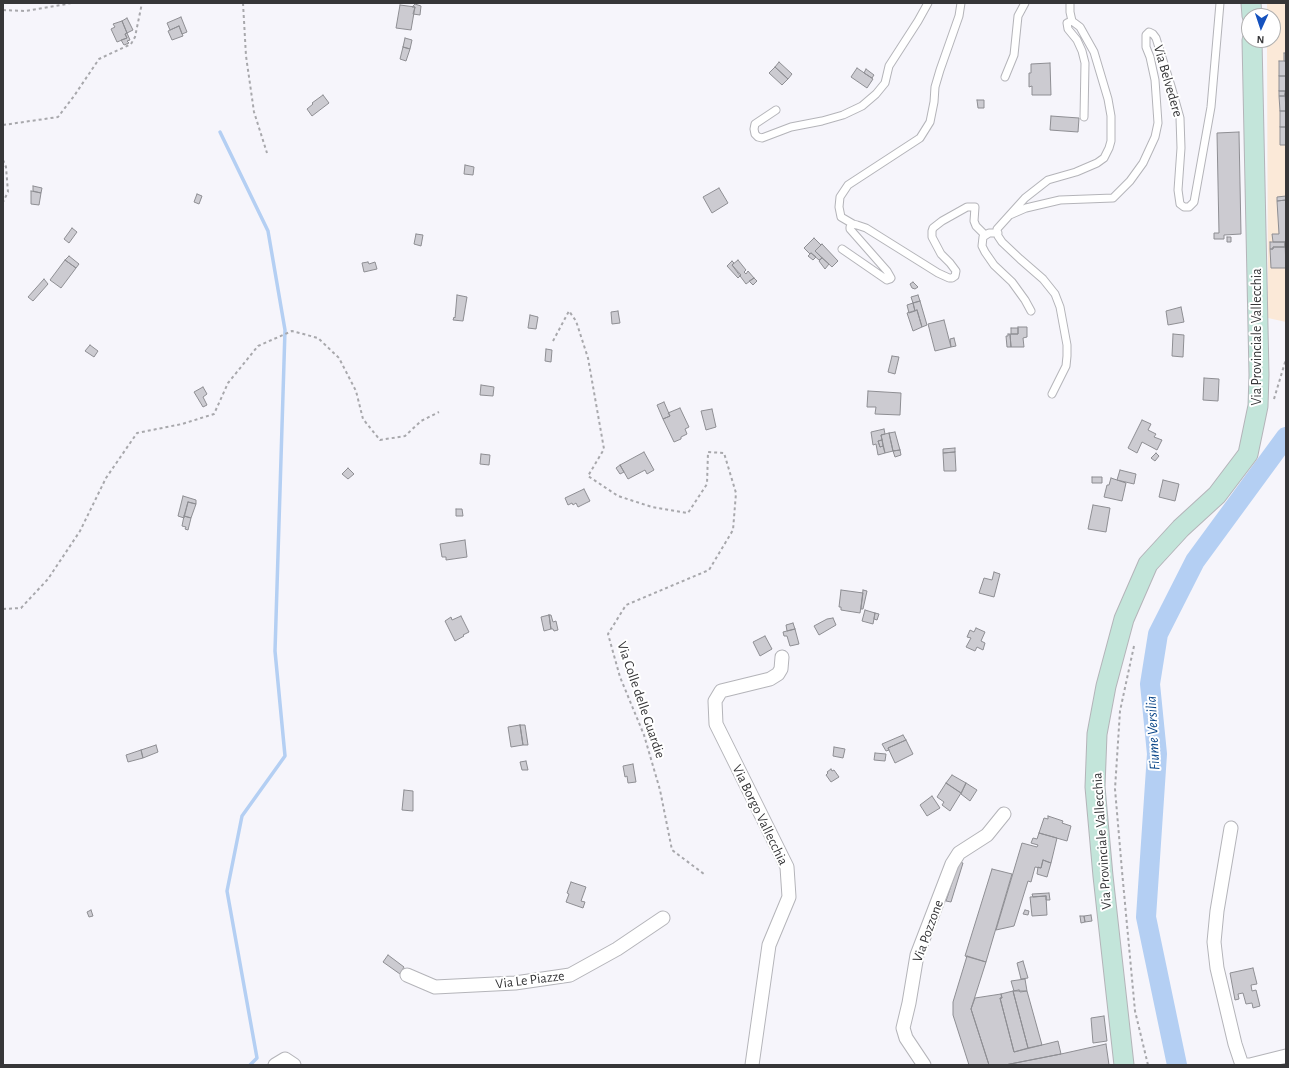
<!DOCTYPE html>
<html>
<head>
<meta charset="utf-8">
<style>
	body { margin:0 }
	#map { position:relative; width:1289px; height:1068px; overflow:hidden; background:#f6f5fb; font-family:"Alegreya Sans",sans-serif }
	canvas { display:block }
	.frame { position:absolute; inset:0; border:4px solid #363638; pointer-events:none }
	.north { position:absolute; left:1241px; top:8px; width:40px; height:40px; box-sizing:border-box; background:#fff; border:1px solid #afafaf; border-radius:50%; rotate:183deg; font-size:11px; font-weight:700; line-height:16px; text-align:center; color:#363638 }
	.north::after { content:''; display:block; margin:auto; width:14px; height:18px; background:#1552be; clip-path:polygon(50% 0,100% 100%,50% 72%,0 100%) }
</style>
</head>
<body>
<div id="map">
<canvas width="1289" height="1068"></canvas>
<div class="frame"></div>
<div class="north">N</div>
</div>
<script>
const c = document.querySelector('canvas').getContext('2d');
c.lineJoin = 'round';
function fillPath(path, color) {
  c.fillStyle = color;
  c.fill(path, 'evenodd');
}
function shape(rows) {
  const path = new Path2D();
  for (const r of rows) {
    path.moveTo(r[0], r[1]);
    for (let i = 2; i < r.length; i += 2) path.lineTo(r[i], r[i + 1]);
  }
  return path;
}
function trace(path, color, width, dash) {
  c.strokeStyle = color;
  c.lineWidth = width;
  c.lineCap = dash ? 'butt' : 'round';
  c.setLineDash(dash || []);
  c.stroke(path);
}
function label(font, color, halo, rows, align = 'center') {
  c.font = font + ' "Alegreya Sans",sans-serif';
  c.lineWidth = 4;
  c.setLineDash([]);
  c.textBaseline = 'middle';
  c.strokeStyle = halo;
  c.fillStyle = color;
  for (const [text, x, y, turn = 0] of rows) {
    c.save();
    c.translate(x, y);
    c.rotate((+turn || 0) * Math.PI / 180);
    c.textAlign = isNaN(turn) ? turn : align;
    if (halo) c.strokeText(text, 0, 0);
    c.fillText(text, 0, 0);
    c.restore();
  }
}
fillPath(shape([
	[1267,3,1286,3,1286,322,1268,318,1267,40,1273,40,1273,16,1267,16]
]), '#fbe9d8');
trace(shape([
	[220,132,268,231,285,330,275,651,285,756,242,816,227,891,257,1058,250,1065]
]), '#b4cff3', 3.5);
trace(shape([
	[1177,1065,1146,917,1157,754,1150,684,1158,634,1195,561,1286,437]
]), '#b4cff3', 20);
const building = shape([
	[415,4,421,6,420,15,413,14,415,7,412,7,415,4],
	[400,5,415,7,411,30,396,28,400,5],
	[181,17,187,32,182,34,179,26,170,30,167,23,181,17],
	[127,18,133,30,127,33,122,21,127,18],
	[122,21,127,33,125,34,127,38,117,42,111,29,115,27,113,24,122,21],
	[179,26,183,36,172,40,168,31,179,26],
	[127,33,130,40,127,41,129,43,124,45,121,40,127,38,125,34,127,33],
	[405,38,412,40,410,49,403,47,405,38],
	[403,47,410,49,406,61,400,59,403,47],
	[1284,53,1286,53,1286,61,1284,61,1284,53],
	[1279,61,1286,61,1286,76,1279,76,1279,61],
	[779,62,792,74,788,79,775,67,779,62],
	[1050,63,1051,95,1032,95,1032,86,1029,87,1029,73,1031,73,1031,64,1050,63],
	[775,67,788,79,782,85,769,73,775,67],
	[857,68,873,79,867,88,851,77,857,68],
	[866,69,874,75,872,78,864,73,866,69],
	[1279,76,1286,76,1286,94,1285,91,1279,91,1279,76],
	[1279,91,1285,91,1285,96,1279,96,1279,91],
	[1285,94,1286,111,1280,111,1279,96,1285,96,1285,94],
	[323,95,329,103,312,116,307,109,313,104,312,103,323,95],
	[977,100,984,100,984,108,978,108,977,100],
	[1280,111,1286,111,1286,127,1280,127,1280,111],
	[1051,116,1079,118,1078,132,1050,130,1051,116],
	[1280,127,1286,127,1286,145,1280,145,1280,127],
	[1239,132,1241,234,1224,235,1224,239,1214,239,1214,233,1219,233,1217,133,1239,132],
	[465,165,474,167,473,175,464,174,465,165],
	[33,186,42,188,41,193,33,191,33,186],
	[719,188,728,203,712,213,703,197,719,188],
	[31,191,41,193,39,205,31,204,31,191],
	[197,194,202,196,199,204,194,202,197,194],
	[1286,196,1286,200,1277,201,1277,197,1286,196],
	[1286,200,1286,242,1273,242,1272,234,1279,234,1277,201,1286,200],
	[72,228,77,232,69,243,64,239,72,228],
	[416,234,423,235,421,246,414,244,416,234],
	[1227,237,1231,237,1231,242,1227,242,1227,237],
	[814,238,821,245,815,251,822,258,819,260,811,253,810,254,804,248,814,238],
	[1270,242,1285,242,1285,247,1273,247,1273,249,1270,249,1270,242],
	[1285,242,1286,268,1271,268,1270,249,1273,249,1273,247,1285,247,1285,242],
	[822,244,838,261,832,267,815,251,822,244],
	[811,253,816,257,813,260,808,256,811,253],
	[69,256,79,264,76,268,65,260,69,256],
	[822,258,829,264,825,269,819,261,822,258],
	[65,260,76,268,61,288,50,280,65,260],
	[738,260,746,270,744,272,746,274,748,271,754,278,746,284,732,265,738,260],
	[732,261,734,263,732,265,741,275,738,278,727,266,732,261],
	[368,262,369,264,375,262,377,269,364,272,362,263,368,262],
	[754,278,757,281,753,285,749,281,754,278],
	[44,279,48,284,33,301,28,297,44,279],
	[913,282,918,287,915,289,912,288,910,284,913,282],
	[457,295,467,297,463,321,453,320,454,317,455,318,457,295],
	[918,295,920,301,913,303,911,297,918,295],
	[920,301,927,325,922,327,917,310,915,311,913,303,920,301],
	[913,303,915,311,909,313,907,305,913,303],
	[1181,307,1184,322,1168,325,1166,311,1181,307],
	[917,310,922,327,913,331,907,313,917,310],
	[618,311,620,323,612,324,611,312,618,311],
	[530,315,538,317,536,329,528,328,530,315],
	[944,320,951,347,935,351,928,324,944,320],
	[1018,327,1027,327,1027,337,1023,338,1024,347,1011,347,1010,334,1018,334,1018,327],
	[1011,328,1018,328,1018,334,1011,334,1011,328],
	[1008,334,1010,334,1011,347,1007,347,1006,336,1008,336,1008,334],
	[1173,334,1184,335,1183,357,1172,356,1173,334],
	[954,338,956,346,951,347,950,339,954,338],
	[90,345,98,351,94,357,85,351,90,345],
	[546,349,552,350,551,362,545,361,546,349],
	[892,356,899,357,895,374,888,372,892,356],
	[1204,378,1219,379,1218,401,1203,400,1204,378],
	[481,385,494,387,493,396,480,395,481,385],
	[203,387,207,394,203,397,207,405,203,407,194,392,203,387],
	[868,391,901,393,900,415,875,414,876,407,867,407,868,391],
	[664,402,670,416,663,419,657,405,664,402],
	[680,408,689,427,685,429,687,434,681,437,681,439,674,442,663,419,670,416,668,413,680,408],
	[712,409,716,427,706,430,701,411,712,409],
	[1142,420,1151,424,1148,430,1156,434,1154,437,1162,440,1157,450,1142,442,1137,453,1128,448,1142,420],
	[884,429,885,434,881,435,882,440,878,441,880,447,883,446,885,453,878,455,876,444,873,445,871,432,884,429],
	[895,432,900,450,893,451,889,433,895,432],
	[889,433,893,451,885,453,881,435,889,433],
	[882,440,883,446,880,447,878,441,882,440],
	[955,448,955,452,943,453,943,449,955,448],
	[900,450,901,455,895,457,893,451,900,450],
	[644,452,654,470,647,474,645,470,628,479,620,465,644,452],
	[955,452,956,471,944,471,943,453,955,452],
	[1156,453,1159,456,1155,461,1151,458,1156,453],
	[481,454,490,455,489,465,480,464,481,454],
	[620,465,624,472,620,474,616,468,620,465],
	[348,468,354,474,348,479,342,474,348,468],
	[1120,470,1136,474,1134,484,1117,480,1120,470],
	[1092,477,1102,477,1102,483,1092,483,1092,477],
	[1111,478,1126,483,1122,501,1104,497,1107,485,1109,485,1111,478],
	[1163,480,1179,484,1175,501,1159,497,1163,480],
	[584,489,590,501,578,507,576,503,573,505,572,503,568,505,565,498,584,489],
	[183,496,196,500,196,504,188,502,184,518,178,516,183,496],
	[188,502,196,504,191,518,184,516,188,502],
	[1093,505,1110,508,1106,532,1088,529,1093,505],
	[456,509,462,509,463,516,456,516,456,509],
	[184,516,191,518,188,530,185,529,186,527,182,526,184,516],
	[465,540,467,557,446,560,446,557,442,557,440,544,465,540],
	[994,572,1000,574,994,597,979,593,984,578,992,580,994,572],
	[841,590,863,593,860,613,841,610,841,607,839,607,841,590],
	[863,590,867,591,863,609,861,609,863,590],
	[865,610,875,613,873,624,862,621,865,610],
	[875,613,879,614,877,620,874,619,875,613],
	[549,615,551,629,544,631,541,617,549,615],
	[549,615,551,615,553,622,556,621,558,630,554,631,553,629,551,629,549,615],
	[461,616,469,632,463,635,464,636,455,641,445,621,451,617,452,620,461,616],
	[833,618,836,625,819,635,814,626,827,619,833,618],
	[793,623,795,629,787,631,786,625,793,623],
	[976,628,985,632,981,641,985,643,983,650,977,647,975,651,966,647,971,638,967,637,970,630,974,632,976,628],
	[795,629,799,644,790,646,787,636,784,636,783,632,795,629],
	[765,636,772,649,760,656,753,642,765,636],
	[520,725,525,725,528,745,523,745,520,725],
	[520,725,523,745,511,747,508,727,520,725],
	[903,735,906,740,888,748,889,750,886,751,882,744,903,735],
	[906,740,913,754,895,763,888,748,906,740],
	[156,745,158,752,143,758,141,750,156,745],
	[834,747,845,749,843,758,833,756,834,747],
	[141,750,143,758,128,762,126,755,141,750],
	[875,753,886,754,885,761,874,760,875,753],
	[526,761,528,770,522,770,520,762,526,761],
	[633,764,636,782,628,783,627,776,625,777,623,766,633,764],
	[831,769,832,771,834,770,839,777,831,782,826,775,828,773,827,772,831,769],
	[952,775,966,783,961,793,946,783,952,775],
	[946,783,961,793,950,811,942,805,944,802,937,797,946,783],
	[966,783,977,790,970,801,961,794,966,783],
	[404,790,413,791,413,811,402,810,404,790],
	[932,796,940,808,927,816,920,805,932,796],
	[1048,816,1063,821,1062,823,1071,826,1067,841,1039,833,1044,818,1048,819,1048,816],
	[1039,833,1057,838,1051,863,1043,860,1041,868,1035,867,1031,882,1028,881,1014,926,996,930,1022,843,1037,847,1038,845,1031,843,1033,838,1037,839,1039,833],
	[1043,860,1051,863,1047,877,1037,874,1038,867,1041,868,1043,860],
	[959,862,963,863,951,902,946,901,959,862],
	[992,869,1012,874,986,962,965,956,992,869],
	[571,882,586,887,581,901,585,902,583,908,566,902,569,894,567,893,571,882],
	[1049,893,1050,900,1046,900,1046,896,1033,897,1032,894,1049,893],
	[1046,896,1047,915,1032,916,1030,897,1046,896],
	[91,910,93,916,89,917,87,912,91,910],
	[1025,910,1029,911,1028,915,1023,914,1025,910],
	[1091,915,1092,921,1085,922,1084,916,1091,915],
	[1080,916,1084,916,1085,922,1081,923,1080,916],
	[388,955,404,967,400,974,383,962,388,955],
	[967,956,986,962,971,1009,989,1065,969,1065,953,1015,953,1002,967,956],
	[1023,961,1028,978,1021,979,1017,963,1023,961],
	[1253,968,1257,984,1251,985,1252,991,1256,990,1260,1006,1253,1008,1252,1003,1246,1004,1243,993,1238,994,1239,999,1235,1000,1230,973,1253,968],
	[1025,979,1027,991,1014,991,1011,981,1025,979],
	[1019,990,1020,992,1027,991,1042,1045,1028,1048,1013,991,1019,990],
	[1013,991,1028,1048,1014,1052,1000,998,1002,998,1001,994,1013,991],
	[1001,994,1002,998,1000,998,1014,1052,1058,1041,1061,1054,1005,1065,989,1065,971,1009,975,998,1001,994],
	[1104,1016,1107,1041,1093,1043,1091,1018,1104,1016],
	[1106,1044,1109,1065,1005,1065,1061,1054,1106,1044]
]);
fillPath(building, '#cccbd1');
trace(building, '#8e8e93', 1);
const service = shape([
	[1070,3,1070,12,1072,21],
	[1005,77,1014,55,1018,16,1025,3],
	[776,110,755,124,754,129,755,134,758,137,762,138,791,127,822,121,843,115,862,106,876,94,885,83,889,66,918,21,928,3],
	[1010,215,1026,208,1060,200,1113,198,1130,181,1143,163,1155,137,1158,123,1155,80,1150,57,1146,47,1146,35,1149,32,1153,34,1156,38,1171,86,1180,118,1181,148,1178,190,1180,204,1184,207,1189,207,1194,202,1211,107,1220,3],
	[853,224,841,217,839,207,840,197,848,185,920,138,930,122,934,102,935,87,940,70,959,16,961,3],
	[998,233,989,233,983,237,982,246,985,252,994,265,1012,282,1025,300,1031,311],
	[842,249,887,280,890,279,891,278,887,271,850,229,850,227,853,224,857,225,866,228,938,273,949,278,952,278,955,276,956,271,950,263,941,254,932,237,932,231,933,228,942,221,967,207,975,207,974,221,976,226,985,235],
	[1052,394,1066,366,1067,356,1067,345,1060,307,1055,294,1043,279,1020,259,1002,242,998,236,997,229,1025,198,1048,180,1076,172,1097,163,1104,158,1109,148,1111,141,1111,116,1108,99,1094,52,1080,27,1072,21,1067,23,1068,29,1077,40,1082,51,1085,63,1084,117]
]);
const minor = shape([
	[1231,828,1217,911,1214,942,1217,968,1235,1044,1242,1065],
	[407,975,435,987,515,983,570,975,617,949,663,918],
	[275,1065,285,1059,294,1065],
	[752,1065,769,945,789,897,787,867,716,724,715,701,721,691,770,679,778,674,781,669,782,657],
	[924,1065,906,1038,903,1028,909,1003,917,955,952,864,959,853,987,835,1004,814],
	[1242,1065,1250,1065,1286,1056]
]);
const secondary = shape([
	[1251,3,1252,16],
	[1124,1065,1103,876,1095,787,1097,734,1106,686,1124,619,1148,564,1181,528,1217,495,1248,454,1258,406,1259,375,1252,40]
]);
trace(service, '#b4b4b9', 9);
trace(minor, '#b4b4b9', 15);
trace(secondary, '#b4b4b9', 21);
trace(shape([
	[243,3,246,56,254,112,267,153],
	[3,10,26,11,72,3],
	[3,125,58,117,74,96,99,59,131,44,135,37,142,3],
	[3,160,6,167,8,192,3,202],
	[553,341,569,311,576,321,588,358,604,449,588,476,618,496,652,507,688,513,707,484,708,452,724,453,736,493,733,530,709,570,626,605,608,634,620,677,644,735,660,790,672,850,704,874],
	[1274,399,1286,359],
	[3,609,21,608,48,579,80,531,106,478,137,433,182,424,214,414,228,383,258,346,292,331,318,338,339,358,356,391,363,419,380,440,405,436,421,421,439,412],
	[1134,646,1120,711,1115,789,1122,871,1135,1011,1148,1065]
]), '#a8a8ac', 2, [3, 3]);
trace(service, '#fff', 7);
trace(minor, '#fff', 13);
trace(secondary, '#c3e5da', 19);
label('14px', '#363638', '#fff', [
	["Via Belvedere",1168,81,74],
	["Via Provinciale Vallecchia",1257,337,-90],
	["Via Colle delle Guardie",641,700,71],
	["Via Borgo Vallecchia",760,815,64],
	["Via Provinciale Vallecchia",1102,841,-94],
	["Via Pozzone",928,931,-70],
	["Via Le Piazze",530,980,-7]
]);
label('italic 15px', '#054286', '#fff', [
	["Fiume Versilia",1153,733,-93]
]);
</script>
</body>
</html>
